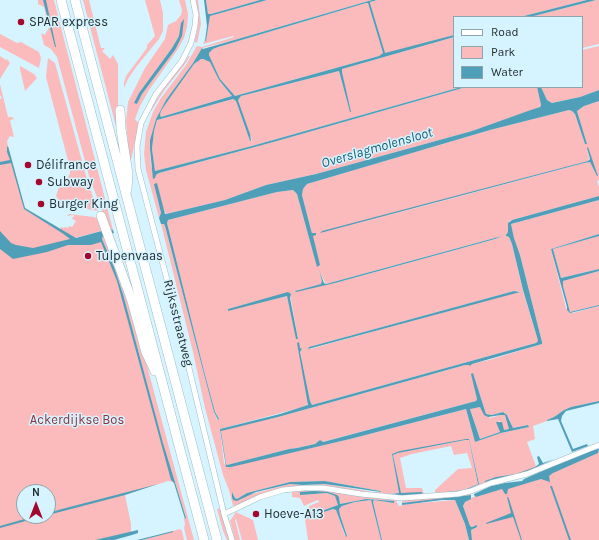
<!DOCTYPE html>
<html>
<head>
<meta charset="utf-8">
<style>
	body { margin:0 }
	#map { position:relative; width:599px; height:540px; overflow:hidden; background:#d6f4ff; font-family:Karla,sans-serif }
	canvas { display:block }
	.legend { position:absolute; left:453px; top:16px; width:130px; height:72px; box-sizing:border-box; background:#d6f4ff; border:1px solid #8ea5ad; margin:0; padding:5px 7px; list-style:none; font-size:12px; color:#222e32 }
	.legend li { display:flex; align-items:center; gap:8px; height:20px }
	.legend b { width:20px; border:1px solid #8ea5ad }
	.north { position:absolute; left:16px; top:484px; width:40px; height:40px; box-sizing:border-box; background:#d6f4ff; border:1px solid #8ea5ad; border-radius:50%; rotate:0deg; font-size:11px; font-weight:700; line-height:16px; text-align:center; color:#222e32 }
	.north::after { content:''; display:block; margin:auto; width:14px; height:18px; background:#a4072e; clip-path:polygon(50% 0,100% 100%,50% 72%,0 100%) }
</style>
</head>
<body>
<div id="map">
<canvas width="599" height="540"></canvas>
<ul class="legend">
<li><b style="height:5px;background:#fff"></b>Road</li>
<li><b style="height:11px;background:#fbbabb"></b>Park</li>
<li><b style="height:11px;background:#509fb9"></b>Water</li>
</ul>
<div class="north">N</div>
</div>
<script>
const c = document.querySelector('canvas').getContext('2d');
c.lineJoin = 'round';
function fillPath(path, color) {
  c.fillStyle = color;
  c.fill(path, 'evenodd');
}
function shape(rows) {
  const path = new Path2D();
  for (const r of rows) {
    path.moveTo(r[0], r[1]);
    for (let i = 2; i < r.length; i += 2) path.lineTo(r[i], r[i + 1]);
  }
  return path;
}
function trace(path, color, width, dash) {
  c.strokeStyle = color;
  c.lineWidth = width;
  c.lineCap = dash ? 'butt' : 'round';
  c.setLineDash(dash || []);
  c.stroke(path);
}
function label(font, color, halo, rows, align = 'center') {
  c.font = font + ' Karla,sans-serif';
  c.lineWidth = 3;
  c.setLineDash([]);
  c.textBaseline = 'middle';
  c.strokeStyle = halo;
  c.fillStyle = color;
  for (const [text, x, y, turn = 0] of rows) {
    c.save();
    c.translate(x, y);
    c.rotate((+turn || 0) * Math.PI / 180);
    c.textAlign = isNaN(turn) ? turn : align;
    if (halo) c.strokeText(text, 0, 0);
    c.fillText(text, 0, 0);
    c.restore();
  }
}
fillPath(shape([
	[38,0,54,0,113,230,109,229,89,176,57,57,51,49,44,45,41,33,45,35,49,27,44,7,38,4],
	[83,0,89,0,101,48,105,48,102,51,110,59,113,55,118,64,118,110,120,142],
	[145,0,160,0,163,13,163,31,159,39,136,67,128,79,124,88,124,83,126,76,147,48,147,45,155,36],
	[179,0,185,0,188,14,187,27,184,38,178,49,149,90,140,106,135,119,139,124,130,164,126,122,128,102,145,68,165,39,168,25,176,21,181,15,182,10],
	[179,36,175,50,142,94,137,104,135,103,139,93,172,48],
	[196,0,198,0,201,24,197,43,195,42,195,39,197,32,198,20],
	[206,0,260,0,211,14,208,14],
	[267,0,372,0,231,41,202,48,193,63,166,100,156,119,150,140,150,149,151,166,156,175,159,173,277,141,466,87,537,87,541,105,538,108,472,131,316,174,266,185,225,200,166,214,157,197,161,213,159,218,146,170,144,154,146,132,153,112,161,98,186,65,197,46,202,47,234,37,233,36,203,44,205,39,205,41,206,41,210,16],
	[377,0,587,0,520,17,454,17,454,35,386,54,384,52,370,3,370,2],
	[596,0,599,0,599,44,582,48,582,17,530,17],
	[366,3,368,3,383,53,379,56,235,96,220,79,209,55,209,53,213,49,218,47],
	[0,34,17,43,21,42,39,52,41,58,39,68,0,47],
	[454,37,454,87,461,87,252,146,155,171,152,149,154,131,157,120,233,99,236,101,250,141,252,141,239,103,238,100,241,96,339,71,350,112,342,72,342,69],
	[599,46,599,90,580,97,556,102,552,103,547,100,541,87,582,87,582,50],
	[0,56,6,60,7,59,10,63,0,79],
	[189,56,190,56,185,64,165,89,151,111,150,110,164,88],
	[48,58,55,63,88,183,98,211,64,205,60,202,56,196,59,187,68,178,70,173,70,168,46,77],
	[201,59,203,59,211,62,219,80,232,96,161,117,160,115,161,111,167,102,194,64],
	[20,66,34,74,37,78,25,91,20,69],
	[0,84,8,117,12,117,14,119,10,120,14,137,10,136,7,141,8,147,25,209,70,237,76,242,100,239,118,280,174,482,168,481,124,495,125,495,131,524,131,533,107,540,0,540,0,99,2,98,0,95],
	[24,492,48,492,48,516,24,516],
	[599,101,599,180,597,181,599,187,599,196,512,220,509,221,508,233,506,235,506,236,509,237,512,244,523,291,537,337,538,341,536,343,312,405,310,401,300,352,302,350,300,348,299,342,308,401,307,406,220,429,224,463,227,467,350,439,466,409,475,442,501,433,529,427,528,425,513,428,509,418,505,413,503,412,492,415,486,414,473,373,477,399,476,401,322,442,320,440,315,444,297,448,289,449,227,465,226,464,221,430,278,417,465,365,489,360,542,344,542,342,520,255,514,238,511,224,599,200,599,234,551,249,566,308,569,312,573,313,599,306,599,401,571,407,564,410,554,417,547,420,547,421,533,426,535,439,527,442,537,469,470,490,435,495,435,490,458,469,472,468,467,453,454,455,451,446,412,454,400,458,406,488,422,488,424,494,404,497,383,493,382,494,292,488,233,506,229,490,223,475,205,408,193,352,161,224,164,224,165,226,214,412,217,420,219,419,215,412,204,371,167,223,168,220,277,192,293,190,297,194,317,266,313,236,316,233,312,233,311,230,302,195,303,189,307,184,490,130,569,110,572,111,575,114,585,144,587,144,577,111,584,106],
	[587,148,590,154,598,176,597,176,590,162,584,163,323,233,588,161,589,158],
	[502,236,495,239,335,283,295,291,322,284,322,281,319,271,326,284],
	[514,291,520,291,310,349,309,347],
	[284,294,290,294,298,338,297,339,287,296,228,310,228,309],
	[469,439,479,484,464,491,440,493,464,490,478,484,469,440,465,440,398,453,393,455,401,494,422,493,404,496,391,493,399,493,392,454],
	[325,481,380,491,379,493,325,484,303,485,290,484,248,495,240,500,233,500,233,493,235,498,237,499,247,493,290,482],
	[69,214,94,217,98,219,105,230,75,238,60,230,61,227,64,228,65,227,68,228,69,226,72,227,76,221,71,218,74,217,74,215,67,216],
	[107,235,133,314,194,540,187,540,184,528,185,524,184,519,186,518,163,443,123,294,114,267,102,239,103,236],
	[599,236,599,269,561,278,553,249],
	[599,271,599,305,570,312,563,286,563,281],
	[480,407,490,418,500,415,505,415,510,429,504,430,500,421,497,422,500,432,480,439,470,408],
	[599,451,599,540,472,540,471,530,477,527,470,526,468,522,463,506,465,502,475,496,476,497,493,491,534,481],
	[319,489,395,499,399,506,407,504,455,500,465,524,469,540,382,540,373,502,374,500,394,503,394,501,366,499,340,504,339,497,328,492,300,495,327,493,337,497,338,505,310,515,309,506,319,502,318,500,304,506,300,498,292,497,292,491],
	[470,493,471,495,455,498,402,503,401,500],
	[371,500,381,540,308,540,305,519,318,514,333,509,336,510,345,536,347,536,340,515,339,509,342,506,355,502],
	[221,508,230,540,227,540,223,531,217,509],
	[236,512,253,520,258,540,242,540,236,519,235,520,240,540,235,540,230,521],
	[180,529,182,531,184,540,142,540]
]), '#fbbabb');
fillPath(shape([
	[43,0,46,0,56,47,55,47],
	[204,0,206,0,208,14,211,14,260,0,267,0,210,16,206,41,205,41,207,26],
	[372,0,377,0,370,2,370,3,385,53,454,35,454,37,342,69,342,72,351,112,350,112,339,71,241,96,238,100,239,103,250,134,251,141,250,141,236,101,233,99,157,120,154,131,152,149,155,171,252,146,461,87,466,87,277,141,159,173,156,175,155,178,153,179,150,149,150,140,156,119,166,100,193,63,202,48,203,49,231,41],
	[366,3,368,3,383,53,379,56,235,96,220,79,209,55,209,53,213,49,218,47],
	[201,59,203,59,210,62,219,80,232,96,161,117,160,115,161,111,167,102,194,64],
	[587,0,596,0,530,17,520,17],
	[184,19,182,36,175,50,142,94,137,104,134,103,139,93,172,48,179,36,181,23],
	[537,87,541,87,547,100,552,103,580,97,599,90,599,101,584,106,577,111,587,144,585,144,575,114,572,111,569,110,490,130,307,184,303,189,302,195,311,230,312,233,316,233,316,235,313,236,320,265,317,267,297,194,293,190,277,192,168,220,167,223,204,371,215,412,219,419,218,420,214,412,165,226,164,224,161,224,159,218,161,213,154,184,157,183,165,214,166,214,225,200,266,185,316,174,472,131,528,111,540,107,541,105],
	[8,146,25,208,76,238,109,229,113,230,114,233,103,236,102,239,114,267,123,294,163,443,186,518,185,519,174,483,171,480,117,281,101,242,91,245,68,245,47,252,13,259,0,249,0,231,11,243,16,245,33,248,70,239,62,233,24,209,11,163,0,165,0,162,10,160,7,152,7,147],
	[588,147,598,176,597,176,590,162,584,163,320,233,322,231,588,161,590,159,587,148],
	[599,196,599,200,511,224,514,238,520,255,542,342,542,344,472,364,470,366,469,365,465,365,278,417,221,431,226,464,227,465,289,449,297,448,315,444,320,440,323,442,476,401,477,399,471,374,473,373,486,414,492,415,503,412,507,415,513,428,528,425,529,427,501,433,475,442,466,409,350,439,231,467,226,467,220,429,280,414,308,405,297,343,299,342,300,348,302,349,300,352,310,401,312,405,536,343,538,341,537,337,523,290,512,244,509,237,506,236,506,235,508,232,508,223,512,220],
	[480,407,484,415,488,417,500,415,505,415,509,429,504,430,502,422,496,422,500,432,480,439,470,409],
	[599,234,599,236,553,249,561,278,599,269,599,271,563,281,563,286,570,312,599,305,599,306,570,313,567,310,567,307,551,249],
	[502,236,495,239,335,283,296,292,295,291,299,290,321,284,322,281,319,270,324,283,326,284],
	[514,291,520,292,308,349,309,347],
	[288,292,291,294,290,298,298,339,296,339,287,296,228,311,228,309],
	[599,401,599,403,566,411,562,416,561,421,573,449,587,444,588,446,572,452,558,419,547,421,547,420,554,417,564,410,571,407],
	[466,439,469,439,479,484,464,491,440,493,464,490,478,484,469,440,465,440,398,453,393,455,401,493,422,492,422,494,404,496,391,494,399,493,392,454,400,451],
	[597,449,599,449,598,453,553,473,549,476,550,482,541,479,508,489,507,494,505,494,502,489,476,497,474,495,474,494,491,486,505,483,522,481,524,479,581,454],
	[539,456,543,463,554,459,524,473,485,482,485,481,496,477,516,474,535,467,539,464,537,457],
	[325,481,380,491,381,492,325,484,303,485,290,484,256,492,237,501,233,500,232,497,232,492,235,498,237,499,247,493,290,482],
	[158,484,125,495,48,515,48,513,62,509],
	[550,486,552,486,571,540,569,540],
	[314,491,328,492,337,495,339,497,340,504,366,499,394,501,394,503,374,500,373,502,382,540,381,540,371,500,355,502,342,506,339,509,340,515,347,536,346,537,336,510,333,509,318,514,305,519,305,517,338,505,335,496,327,493,300,495,300,492],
	[471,495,471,499,465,502,463,506,470,526,472,527,477,525,477,527,471,530,472,540,469,540,465,524,455,500,442,500,402,505,402,503],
	[507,497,508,497,509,499,522,540,521,540,513,517,486,524,486,523,511,513],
	[35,516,44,516,0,528,0,526],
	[138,530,138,533,132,535,114,540,95,540],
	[173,531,173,532,142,540,137,540]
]), '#509fb9');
const street = shape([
	[193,0,196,15,195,26,191,43,182,61,156,94,141,123,137,146,138,169,177,318,224,514,232,540],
	[224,514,260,497,283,490,304,488,323,488,361,494,402,498,458,494,471,491,491,483,527,474,599,445]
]);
const highway = shape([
	[61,0,204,540],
	[75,0,217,540],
	[120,110,121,129,128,174,127,190],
	[101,216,132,301,146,352,155,371]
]);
trace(street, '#9ebbc5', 6);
trace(highway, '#9ebbc5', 10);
trace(street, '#fff', 5);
trace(highway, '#fff', 9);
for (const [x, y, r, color] of [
	[21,22,4,"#a4072e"],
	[28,165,4,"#a4072e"],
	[39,182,4,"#a4072e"],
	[41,204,4,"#a4072e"],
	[88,256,4,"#a4072e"],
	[256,514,4,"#a4072e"]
]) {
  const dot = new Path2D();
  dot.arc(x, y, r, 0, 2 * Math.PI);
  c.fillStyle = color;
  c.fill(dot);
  trace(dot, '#d6f4ff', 1.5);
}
label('13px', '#222e32', '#d6f4ff', [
	["SPAR express",29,22],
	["Délifrance",36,165],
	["Subway",47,182],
	["Burger King",49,204],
	["Tulpenvaas",96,256],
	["Hoeve-A13",264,514]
], 'left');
label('13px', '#222e32', '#d6f4ff', [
	["Rijksstraatweg",178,323,76]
]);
label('13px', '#89343b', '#d6f4ff', [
	["Ackerdijkse Bos",77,420]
]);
label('italic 14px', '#216073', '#d6f4ff', [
	["Overslagmolensloot",377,148,-16]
]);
</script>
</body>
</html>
